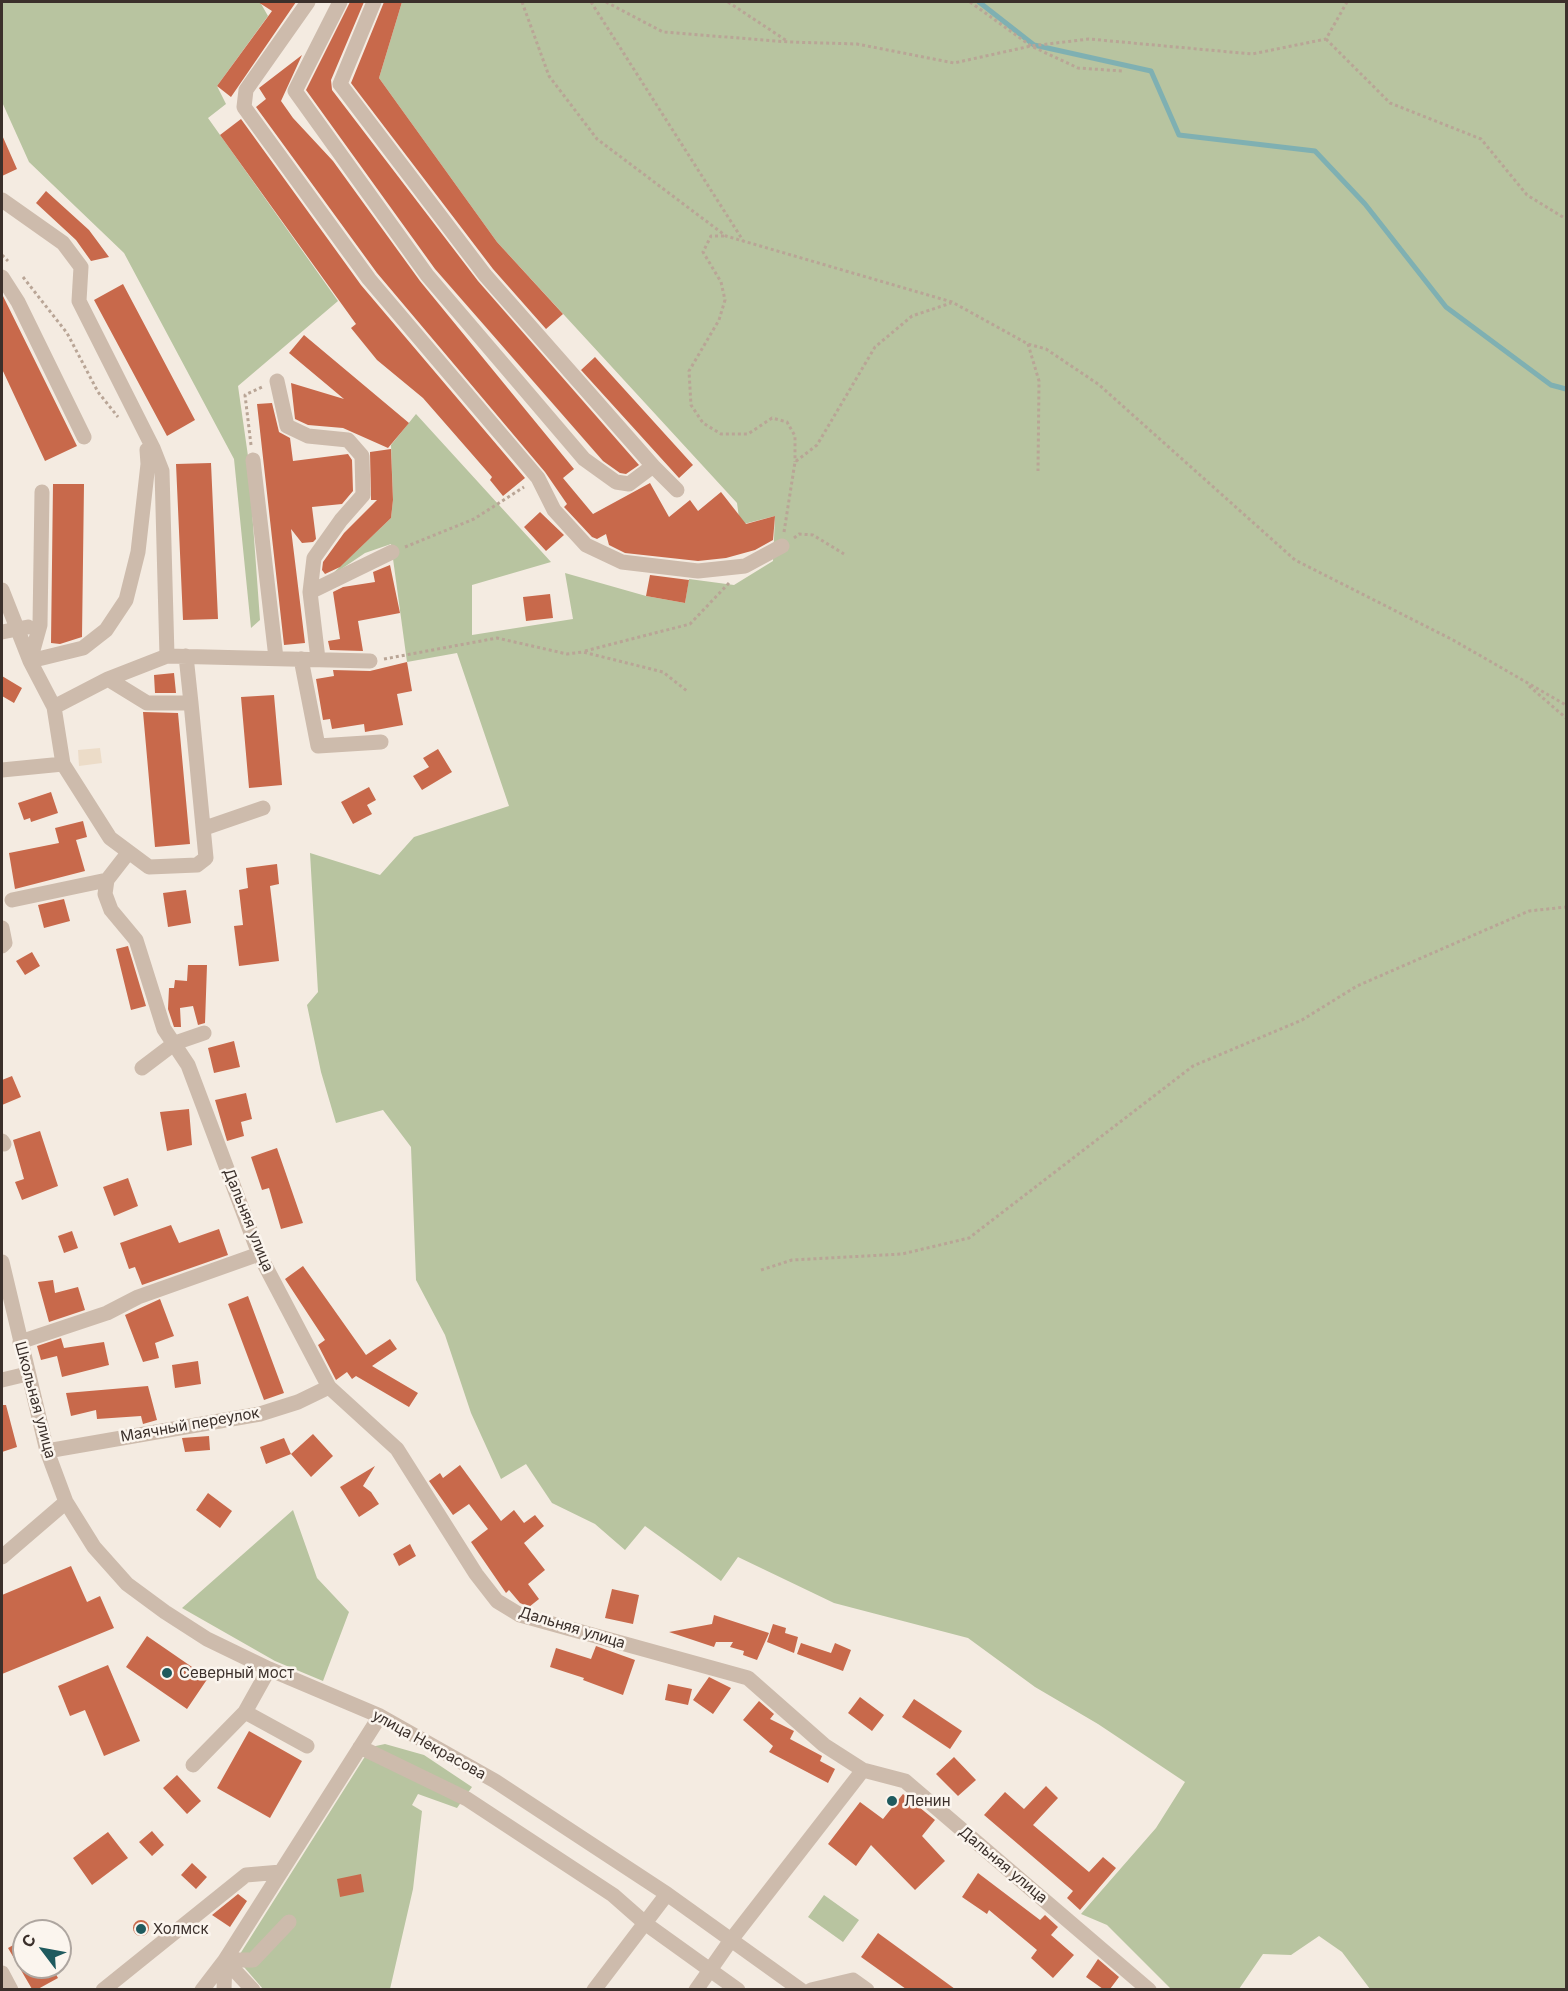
<!DOCTYPE html>
<html>
<head>
<meta charset="utf-8">
<style>
	body { margin:0 }
	#map { position:relative; width:1568px; height:1991px; overflow:hidden; background:#f4ebe1; font-family:Inter,sans-serif }
	canvas { display:block }
	.frame { position:absolute; inset:0; border:3px solid #3b302b; pointer-events:none }
	.north { position:absolute; left:12px; top:1919px; width:60px; height:60px; box-sizing:border-box; background:#fbf5ee; border:2px solid #aea6a0; border-radius:50%; rotate:302deg; font-size:16px; font-weight:700; line-height:24px; text-align:center; color:#3b302b }
	.north::after { content:''; display:block; margin:auto; width:21px; height:27px; background:#1f5a5e; clip-path:polygon(50% 0,100% 100%,50% 72%,0 100%) }
</style>
</head>
<body>
<div id="map">
<canvas width="1568" height="1991"></canvas>
<div class="frame"></div>
<div class="north">С</div>
</div>
<script>
const c = document.querySelector('canvas').getContext('2d');
c.lineJoin = 'round';
function fillPath(path, color) {
  c.fillStyle = color;
  c.fill(path, 'evenodd');
}
function shape(rows) {
  const path = new Path2D();
  for (const r of rows) {
    if (r.length === 3) {
      path.moveTo(r[0] + r[2], r[1]);
      path.arc(r[0], r[1], r[2], 0, 2 * Math.PI);
      continue;
    }
    path.moveTo(r[0], r[1]);
    for (let i = 2; i < r.length; i += 2) path.lineTo(r[i], r[i + 1]);
  }
  return path;
}
function trace(path, color, width, dash) {
  c.strokeStyle = color;
  c.lineWidth = width;
  c.lineCap = dash ? 'butt' : 'round';
  c.setLineDash(dash || []);
  c.stroke(path);
}
function label(font, color, halo, rows, align = 'center') {
  c.font = font + ' Inter,sans-serif';
  c.lineWidth = 5;
  c.setLineDash([]);
  c.textBaseline = 'middle';
  c.strokeStyle = halo;
  c.fillStyle = color;
  for (const [text, x, y, turn = 0] of rows) {
    c.save();
    c.translate(x, y);
    c.rotate((+turn || 0) * Math.PI / 180);
    c.textAlign = isNaN(turn) ? turn : align;
    if (halo) c.strokeText(text, 0, 0);
    c.fillText(text, 0, 0);
    c.restore();
  }
}
fillPath(shape([
	[2,2,260,2,268,16,217,86,226,104,208,118,338,301,238,386,248,456,260,620,251,628,234,459,124,253,29,162,2,102],
	[402,2,1566,2,1566,1989,1370,1989,1342,1952,1319,1936,1291,1955,1263,1954,1239,1989,1171,1989,1107,1925,1081,1914,1156,1828,1185,1782,1098,1724,1035,1687,968,1638,834,1603,738,1557,721,1581,645,1526,625,1550,595,1524,552,1503,526,1464,501,1479,471,1413,445,1335,416,1280,411,1147,383,1110,336,1123,321,1072,307,1005,318,992,310,853,380,875,414,837,509,806,457,653,407,662,391,544,365,553,328,578,391,518,393,500,391,445,416,414,551,562,472,585,472,635,573,619,565,573,646,596,685,603,689,579,734,585,773,561,775,516,740,525,737,503,497,242,379,78],
	[293,1510,317,1578,349,1612,323,1681,275,1661,182,1608],
	[385,1744,424,1755,472,1787,457,1808,418,1794,412,1805,422,1811,413,1889,390,1989,263,1989,244,1967,240,1954,371,1747],
	[824,1895,859,1920,843,1942,808,1917]
]), '#b8c4a0');
fillPath(shape([
	[100,748,102,763,79,766,78,750]
]), '#ecdcc8');
trace(shape([
	[979,2,1034,45,1151,71,1179,135,1315,151,1365,204,1446,307,1551,385,1566,389]
]), '#7fb0b2', 5);
fillPath(shape([
	[258,2,296,2,231,97,217,86,272,11],
	[350,2,364,2,331,80,332,90,478,281,639,465,626,474,620,473,603,461,435,269,306,90],
	[384,2,402,2,379,78,497,242,563,314,546,329,493,269,351,83],
	[302,55,281,101,293,118,333,161,420,281,574,469,563,478,593,514,650,483,669,517,690,500,698,511,721,492,746,524,775,516,773,540,755,550,726,558,698,561,625,553,609,545,606,534,597,539,592,537,564,507,567,504,545,472,377,273,256,107,266,99,259,88],
	[241,119,361,285,525,478,503,496,490,480,492,477,423,398,377,360,351,328,356,324,220,135],
	[2,135,17,169,2,176],
	[46,191,89,230,109,257,91,261,76,240,36,203],
	[123,284,195,420,167,436,94,300],
	[2,294,77,446,45,461,2,369],
	[304,335,409,423,388,448,343,428,308,425,295,419,291,383,344,399,289,353],
	[595,357,693,465,679,478,581,370],
	[272,403,279,432,290,438,293,461,348,454,352,460,353,491,342,504,312,507,316,539,313,542,302,543,291,529,305,643,284,645,257,404],
	[391,449,393,500,391,518,340,567,325,574,322,570,323,562,344,533,377,500,371,500,370,452],
	[211,463,218,619,183,620,176,464],
	[53,484,84,484,82,637,60,644,51,643],
	[540,512,564,535,546,551,524,527],
	[390,565,400,613,358,621,363,651,330,650,328,641,340,639,333,592,343,587,375,582,373,572],
	[650,575,689,580,685,603,646,596],
	[550,594,553,618,526,621,523,597],
	[407,662,412,691,397,694,403,725,365,732,364,724,332,729,330,719,323,720,316,679,334,676,333,670,370,671],
	[174,673,176,693,155,693,154,675],
	[2,676,22,688,14,703,2,696],
	[274,695,282,785,249,788,241,697],
	[143,712,178,713,190,844,155,847],
	[438,749,452,772,422,790,413,776,429,767,423,758],
	[369,787,376,800,367,805,372,814,353,824,341,802],
	[51,792,58,813,31,822,30,818,24,820,18,803],
	[83,821,87,837,76,840,85,871,15,889,9,853,59,843,55,828],
	[277,864,279,884,270,886,279,961,239,966,234,926,243,925,239,890,248,888,246,868],
	[186,890,191,923,168,927,163,893],
	[64,899,70,921,44,928,38,905],
	[128,946,146,1006,131,1010,116,949],
	[32,952,40,966,25,975,16,961],
	[188,965,207,965,205,1023,198,1025,193,1006,180,1008,181,1027,174,1027,168,1009,169,988,174,988,175,980,187,981],
	[234,1041,240,1067,214,1073,208,1048],
	[12,1076,21,1097,2,1105,2,1080],
	[246,1093,252,1119,241,1122,244,1136,227,1141,215,1100],
	[189,1109,192,1145,167,1151,160,1112],
	[40,1131,58,1186,22,1200,15,1182,24,1179,13,1140],
	[277,1148,303,1223,281,1229,269,1188,262,1190,251,1157],
	[128,1178,138,1206,114,1216,103,1187],
	[171,1225,179,1243,219,1229,228,1255,142,1285,135,1267,129,1269,120,1243],
	[72,1231,78,1248,64,1253,58,1236],
	[303,1266,366,1355,390,1339,397,1349,372,1366,418,1393,409,1407,356,1376,352,1379,347,1372,336,1380,318,1345,325,1340,285,1279],
	[53,1280,55,1293,78,1287,85,1310,49,1322,38,1282],
	[248,1296,284,1393,264,1400,228,1304],
	[160,1299,174,1336,155,1343,159,1358,143,1362,125,1315],
	[61,1338,64,1348,104,1342,109,1365,62,1377,57,1356,41,1360,37,1346],
	[198,1361,201,1384,175,1388,172,1365],
	[148,1386,157,1420,143,1424,141,1416,97,1419,96,1410,71,1416,66,1393],
	[2,1405,6,1405,17,1447,2,1452],
	[313,1434,333,1456,311,1477,291,1454],
	[209,1436,210,1450,185,1452,182,1438],
	[284,1438,291,1454,266,1464,260,1447],
	[460,1465,501,1521,514,1510,524,1523,535,1515,544,1526,524,1543,545,1570,528,1584,539,1599,529,1607,520,1603,509,1590,506,1593,471,1542,488,1529,469,1504,453,1515,429,1481,440,1473,443,1478],
	[375,1466,363,1486,371,1492,379,1504,359,1517,340,1487],
	[208,1493,232,1511,220,1528,196,1510],
	[410,1544,416,1556,399,1566,393,1554],
	[71,1566,87,1602,100,1596,114,1628,2,1674,2,1595],
	[612,1589,639,1595,633,1624,605,1618],
	[714,1615,769,1633,757,1660,743,1655,744,1651,730,1647,733,1642,716,1642,714,1647,669,1632,712,1624],
	[773,1624,786,1628,785,1633,798,1637,794,1653,767,1642],
	[147,1636,208,1678,187,1709,126,1667],
	[801,1643,831,1653,835,1643,851,1650,843,1671,797,1654],
	[596,1646,635,1660,623,1695,583,1680,584,1678,550,1667,556,1648,591,1659],
	[108,1665,140,1741,104,1756,85,1710,70,1716,58,1686],
	[709,1677,731,1688,713,1714,693,1700],
	[668,1684,692,1689,688,1705,665,1700],
	[860,1697,884,1715,872,1731,848,1713],
	[914,1699,962,1731,950,1749,902,1717],
	[759,1701,774,1714,770,1719,794,1731,790,1739,822,1756,820,1761,835,1769,828,1783,769,1752,773,1746,743,1720],
	[249,1731,302,1761,270,1818,217,1788],
	[954,1757,976,1780,958,1796,936,1774],
	[177,1775,201,1801,187,1814,163,1788],
	[1046,1786,1058,1798,1033,1825,1089,1872,1103,1857,1116,1868,1080,1910,1067,1898,1073,1891,984,1815,1005,1792,1024,1809],
	[903,1794,935,1820,922,1836,945,1861,915,1890,871,1845,856,1866,828,1844,860,1802,883,1819],
	[152,1831,164,1845,152,1856,139,1842],
	[108,1832,128,1858,92,1885,73,1858],
	[192,1863,207,1877,196,1889,181,1875],
	[978,1873,1040,1920,1045,1915,1058,1927,1051,1935,1074,1955,1053,1978,1031,1958,1037,1950,989,1910,987,1914,962,1897],
	[361,1874,364,1892,340,1897,337,1879],
	[238,1894,247,1901,230,1927,212,1915],
	[141,1928,8],
	[878,1933,955,1989,906,1989,861,1957],
	[24,1939,24,1967,52,1967,58,1978,38,1989,32,1989,8,1948],
	[1098,1959,1119,1977,1110,1989,1103,1989,1086,1977]
]), '#c8694b');
trace(shape([
	[522,2,549,76,597,139,726,236,952,302,1028,344,1046,349,1098,384,1295,560,1453,640,1566,705],
	[591,2,744,242],
	[606,2,663,32,789,42,857,44,954,63,1031,46,1089,39,1252,54,1326,39,1347,2],
	[728,2,787,41],
	[970,2,1031,46,1078,68,1122,71],
	[1326,39,1390,103,1481,139,1527,195,1566,219],
	[724,236,711,236,703,252,721,282,725,300,719,320,689,371,691,405,703,423,721,434,748,434,772,418,787,422,795,436,795,462],
	[2,255,8,261],
	[23,277,67,333,98,392,118,417],
	[1028,344,1039,381,1038,471],
	[251,445,245,395,264,386],
	[784,532,795,462,817,445,875,347,912,316,951,303],
	[794,538,799,534,813,535,844,554],
	[405,547,474,519,524,487],
	[585,651,690,624,729,583],
	[384,659,497,638,567,654,583,652,663,672,687,691],
	[1529,686,1566,718],
	[761,1270,792,1260,902,1254,969,1238,1193,1066,1302,1020,1357,986,1529,911,1566,907]
]), '#b9a596', 3, [3, 3]);
trace(shape([
	[308,2,246,90,244,107,369,279,538,478,554,510,586,545,622,562,698,571,745,566,782,546],
	[340,2,295,91,427,275,584,459,616,482,629,484,653,466,677,490],
	[374,2,340,84,485,275,653,466],
	[2,200,63,243,81,267,79,301,153,448,162,471,167,656],
	[2,277,18,302,84,437],
	[277,381,287,426,308,436,348,440,362,456,363,495,341,520,314,558,310,592,318,659],
	[253,460,276,658],
	[42,492,40,625,30,661,83,648,106,630,126,600,138,552,148,464,147,450,153,448],
	[2,590,30,661,54,707,63,764,110,838,149,867,197,865,206,858,191,703,147,703,108,679,54,707],
	[310,592,392,552],
	[2,632,28,627],
	[186,656,191,703],
	[301,659,318,746,381,742],
	[108,679,167,656,370,661],
	[2,770,63,764],
	[205,828,263,808],
	[107,880,105,894,111,910,136,940,164,1029,188,1065,259,1254,329,1387,397,1449,476,1574,497,1601,520,1615,748,1678,824,1745,863,1770,905,1781,1149,1990],
	[12,900,107,880,128,853],
	[2,928,5,943,2,946],
	[142,1068,175,1043,204,1033],
	[2,1141,4,1144],
	[2,1262,47,1451,66,1502,94,1547,127,1584,165,1612,207,1639,269,1669,380,1716,495,1781,667,1894,801,1990],
	[20,1342,107,1313,138,1297,259,1254],
	[2,1380,27,1374],
	[47,1451,260,1414,298,1402,329,1387],
	[2,1557,66,1502],
	[245,1712,307,1746],
	[360,1747,467,1799,613,1895,646,1924,738,1990],
	[193,1765,245,1712,269,1669],
	[225,1960,253,1960,289,1922],
	[225,1960,253,1990],
	[2,1973,11,1990],
	[103,1990,246,1875,281,1872],
	[202,1990,225,1960,380,1716],
	[224,1990,225,1960],
	[594,1990,667,1894],
	[696,1990,731,1940,863,1770],
	[811,1990,853,1980,867,1990]
]), '#cdbbac', 15);
for (const [x, y, r, color] of [
	[167,1673,6,"#1f5a5e"],
	[892,1801,6,"#1f5a5e"],
	[141,1929,6,"#1f5a5e"]
]) {
  const dot = new Path2D();
  dot.arc(x, y, r, 0, 2 * Math.PI);
  c.fillStyle = color;
  c.fill(dot);
  trace(dot, '#fbf5ee', 2);
}
label('15px', '#3b302b', '#fbf5ee', [
	["Дальняя улица",248,1220,68],
	["Школьная улица",35,1400,75],
	["Маячный переулок",190,1425,-10],
	["Дальняя улица",572,1628,17],
	["улица Некрасова",429,1745,29],
	["Дальняя улица",1003,1865,40]
]);
label('15px', '#3b302b', '#fbf5ee', [
	["Северный мост",179,1673],
	["Ленин",904,1801],
	["Холмск",153,1929]
], 'left');
</script>
</body>
</html>
